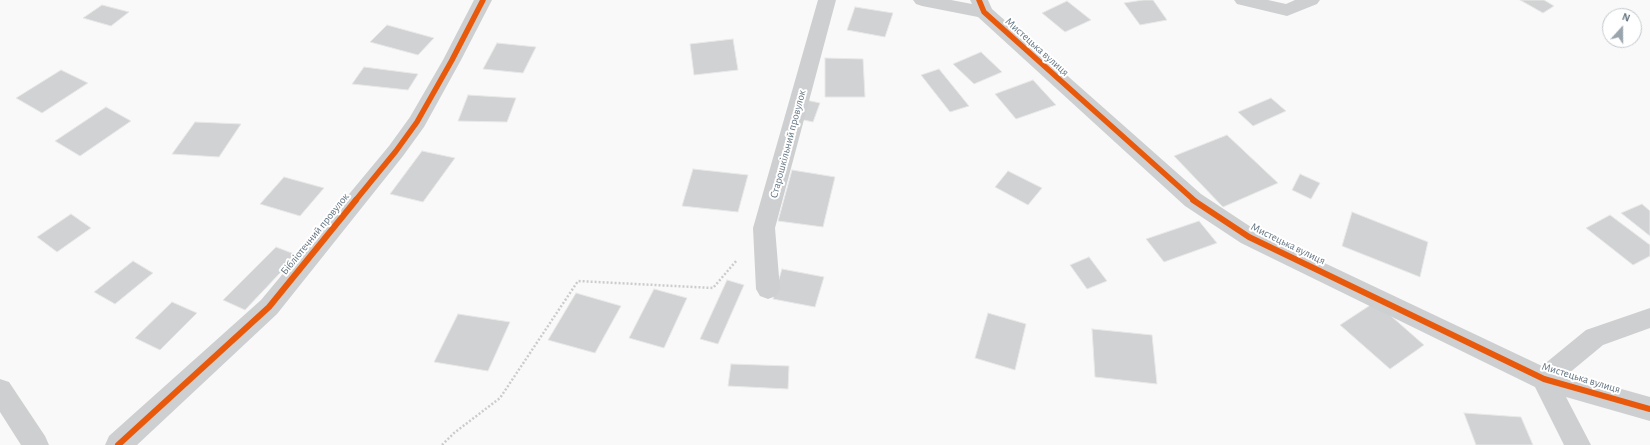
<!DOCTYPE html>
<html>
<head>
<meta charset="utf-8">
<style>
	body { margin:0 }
	#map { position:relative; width:1650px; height:445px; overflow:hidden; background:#f9f9f9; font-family:"Alegreya Sans",sans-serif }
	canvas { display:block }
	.north { position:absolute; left:1602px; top:8px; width:40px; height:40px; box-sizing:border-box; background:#fff; border:1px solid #c1c8cd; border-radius:50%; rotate:21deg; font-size:11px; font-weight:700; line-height:16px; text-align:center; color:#657683 }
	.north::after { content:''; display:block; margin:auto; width:14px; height:18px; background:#99a4ac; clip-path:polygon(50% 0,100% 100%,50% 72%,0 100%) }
</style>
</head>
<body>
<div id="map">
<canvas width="1650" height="445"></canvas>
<div class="north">N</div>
</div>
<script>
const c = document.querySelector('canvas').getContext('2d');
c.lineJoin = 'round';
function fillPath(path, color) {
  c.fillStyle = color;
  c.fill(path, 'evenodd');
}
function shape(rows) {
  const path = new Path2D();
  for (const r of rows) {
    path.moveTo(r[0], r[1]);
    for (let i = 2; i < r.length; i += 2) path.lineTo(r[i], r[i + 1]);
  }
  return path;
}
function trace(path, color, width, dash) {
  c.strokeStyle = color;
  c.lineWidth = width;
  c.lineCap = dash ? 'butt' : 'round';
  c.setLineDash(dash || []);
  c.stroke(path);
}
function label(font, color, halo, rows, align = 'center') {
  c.font = font + ' "Alegreya Sans",sans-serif';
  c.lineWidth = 4;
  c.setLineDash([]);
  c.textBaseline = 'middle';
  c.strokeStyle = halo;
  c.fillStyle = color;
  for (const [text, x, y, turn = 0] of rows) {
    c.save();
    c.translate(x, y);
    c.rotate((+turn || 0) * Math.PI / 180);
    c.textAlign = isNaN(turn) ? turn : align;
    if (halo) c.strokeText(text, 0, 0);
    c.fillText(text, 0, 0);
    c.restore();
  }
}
const building = shape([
	[1143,0,1153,0,1167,20,1140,25,1124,3,1143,0],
	[1520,0,1544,0,1554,6,1543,13,1520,0],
	[1067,1,1091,20,1065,32,1042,13,1067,1],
	[102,5,129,12,111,26,83,18,102,5],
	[855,7,893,13,885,37,847,30,855,7],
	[387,25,434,38,418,55,370,42,387,25],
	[733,39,738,70,694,75,690,44,733,39],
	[497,43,536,47,523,73,483,69,497,43],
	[981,52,1002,72,974,84,953,64,981,52],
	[825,58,863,59,865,97,825,97,825,58],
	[364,67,418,74,408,90,352,84,364,67],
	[939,69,969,106,950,112,921,75,939,69],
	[61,70,88,83,42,113,16,98,61,70],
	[1033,80,1056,105,1016,119,995,94,1033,80],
	[468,95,516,98,507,122,458,121,468,95],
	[1271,98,1286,111,1253,126,1238,112,1271,98],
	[806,100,820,103,813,122,799,119,806,100],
	[106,107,131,121,80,156,55,141,106,107],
	[195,122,241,124,219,157,172,154,195,122],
	[1227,135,1278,183,1223,207,1174,156,1227,135],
	[422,151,455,158,423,202,390,194,422,151],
	[693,169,748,175,738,212,682,206,693,169],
	[792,170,835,177,823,227,778,221,792,170],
	[1008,171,1042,188,1028,205,995,187,1008,171],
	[1300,174,1320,183,1311,199,1292,190,1300,174],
	[284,177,324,188,300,216,260,204,284,177],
	[1642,204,1650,211,1650,236,1621,213,1642,204],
	[1352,212,1428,242,1420,277,1342,246,1352,212],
	[71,214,91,228,57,252,37,237,71,214],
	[1610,215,1650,245,1650,256,1633,265,1586,228,1610,215],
	[1199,221,1217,243,1164,262,1146,239,1199,221],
	[276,247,297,255,245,310,223,300,276,247],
	[1089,257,1107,281,1087,289,1070,265,1089,257],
	[133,261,153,273,115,304,94,292,133,261],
	[782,269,824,277,815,307,773,299,782,269],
	[727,280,744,285,718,344,700,339,727,280],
	[654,289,687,298,664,348,629,338,654,289],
	[576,293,621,306,595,353,548,340,576,293],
	[172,302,197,313,160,350,135,338,172,302],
	[1375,302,1424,345,1390,369,1340,325,1375,302],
	[988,313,1026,324,1015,370,975,358,988,313],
	[458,314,510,322,488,371,434,362,458,314],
	[1092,329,1152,335,1157,384,1095,377,1092,329],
	[731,364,789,366,788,389,728,386,731,364],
	[1464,413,1521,417,1533,445,1476,445,1464,413]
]);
fillPath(building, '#d0d2d3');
trace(building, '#e8e8e8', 1);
trace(shape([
	[442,445,454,433,500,398,578,281,713,288,737,260]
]), '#cbcccd', 2.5, [2, 2]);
fillPath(shape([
	[474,0,492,0,461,60,424,127,403,156,277,314,137,445,105,445,109,436,261,300,389,146,410,117,443,60,474,0],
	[818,0,836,0,775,228,780,289,776,296,768,299,760,296,756,289,753,228,818,0],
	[913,0,951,0,972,4,970,0,988,0,992,9,1201,194,1257,231,1542,366,1586,330,1650,308,1650,328,1603,345,1568,374,1650,397,1650,421,1566,397,1591,445,1564,445,1535,387,1241,243,1185,206,978,17,922,6,916,4,913,0],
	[1234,0,1268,0,1286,4,1295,0,1320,0,1317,4,1287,16,1237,4,1234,0],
	[0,379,9,382,45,436,49,445,21,445,0,412,0,379]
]), '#cecfd0');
trace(shape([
	[979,0,984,12,1195,201],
	[355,201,396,151,417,122,452,60,483,0]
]), '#e8590c', 5.5);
trace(shape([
	[1193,200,1249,237,1544,379,1650,409],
	[118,445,269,307,356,200]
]), '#e8590c', 6);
label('11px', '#657683', '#fff', [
	["Мистецька вулиця",1037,47,42],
	["Старошкільний провулок",788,144,-75],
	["Бібліотечний провулок",315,234,-51],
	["Мистецька вулиця",1288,244,26],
	["Мистецька вулиця",1581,378,17]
]);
</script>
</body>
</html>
